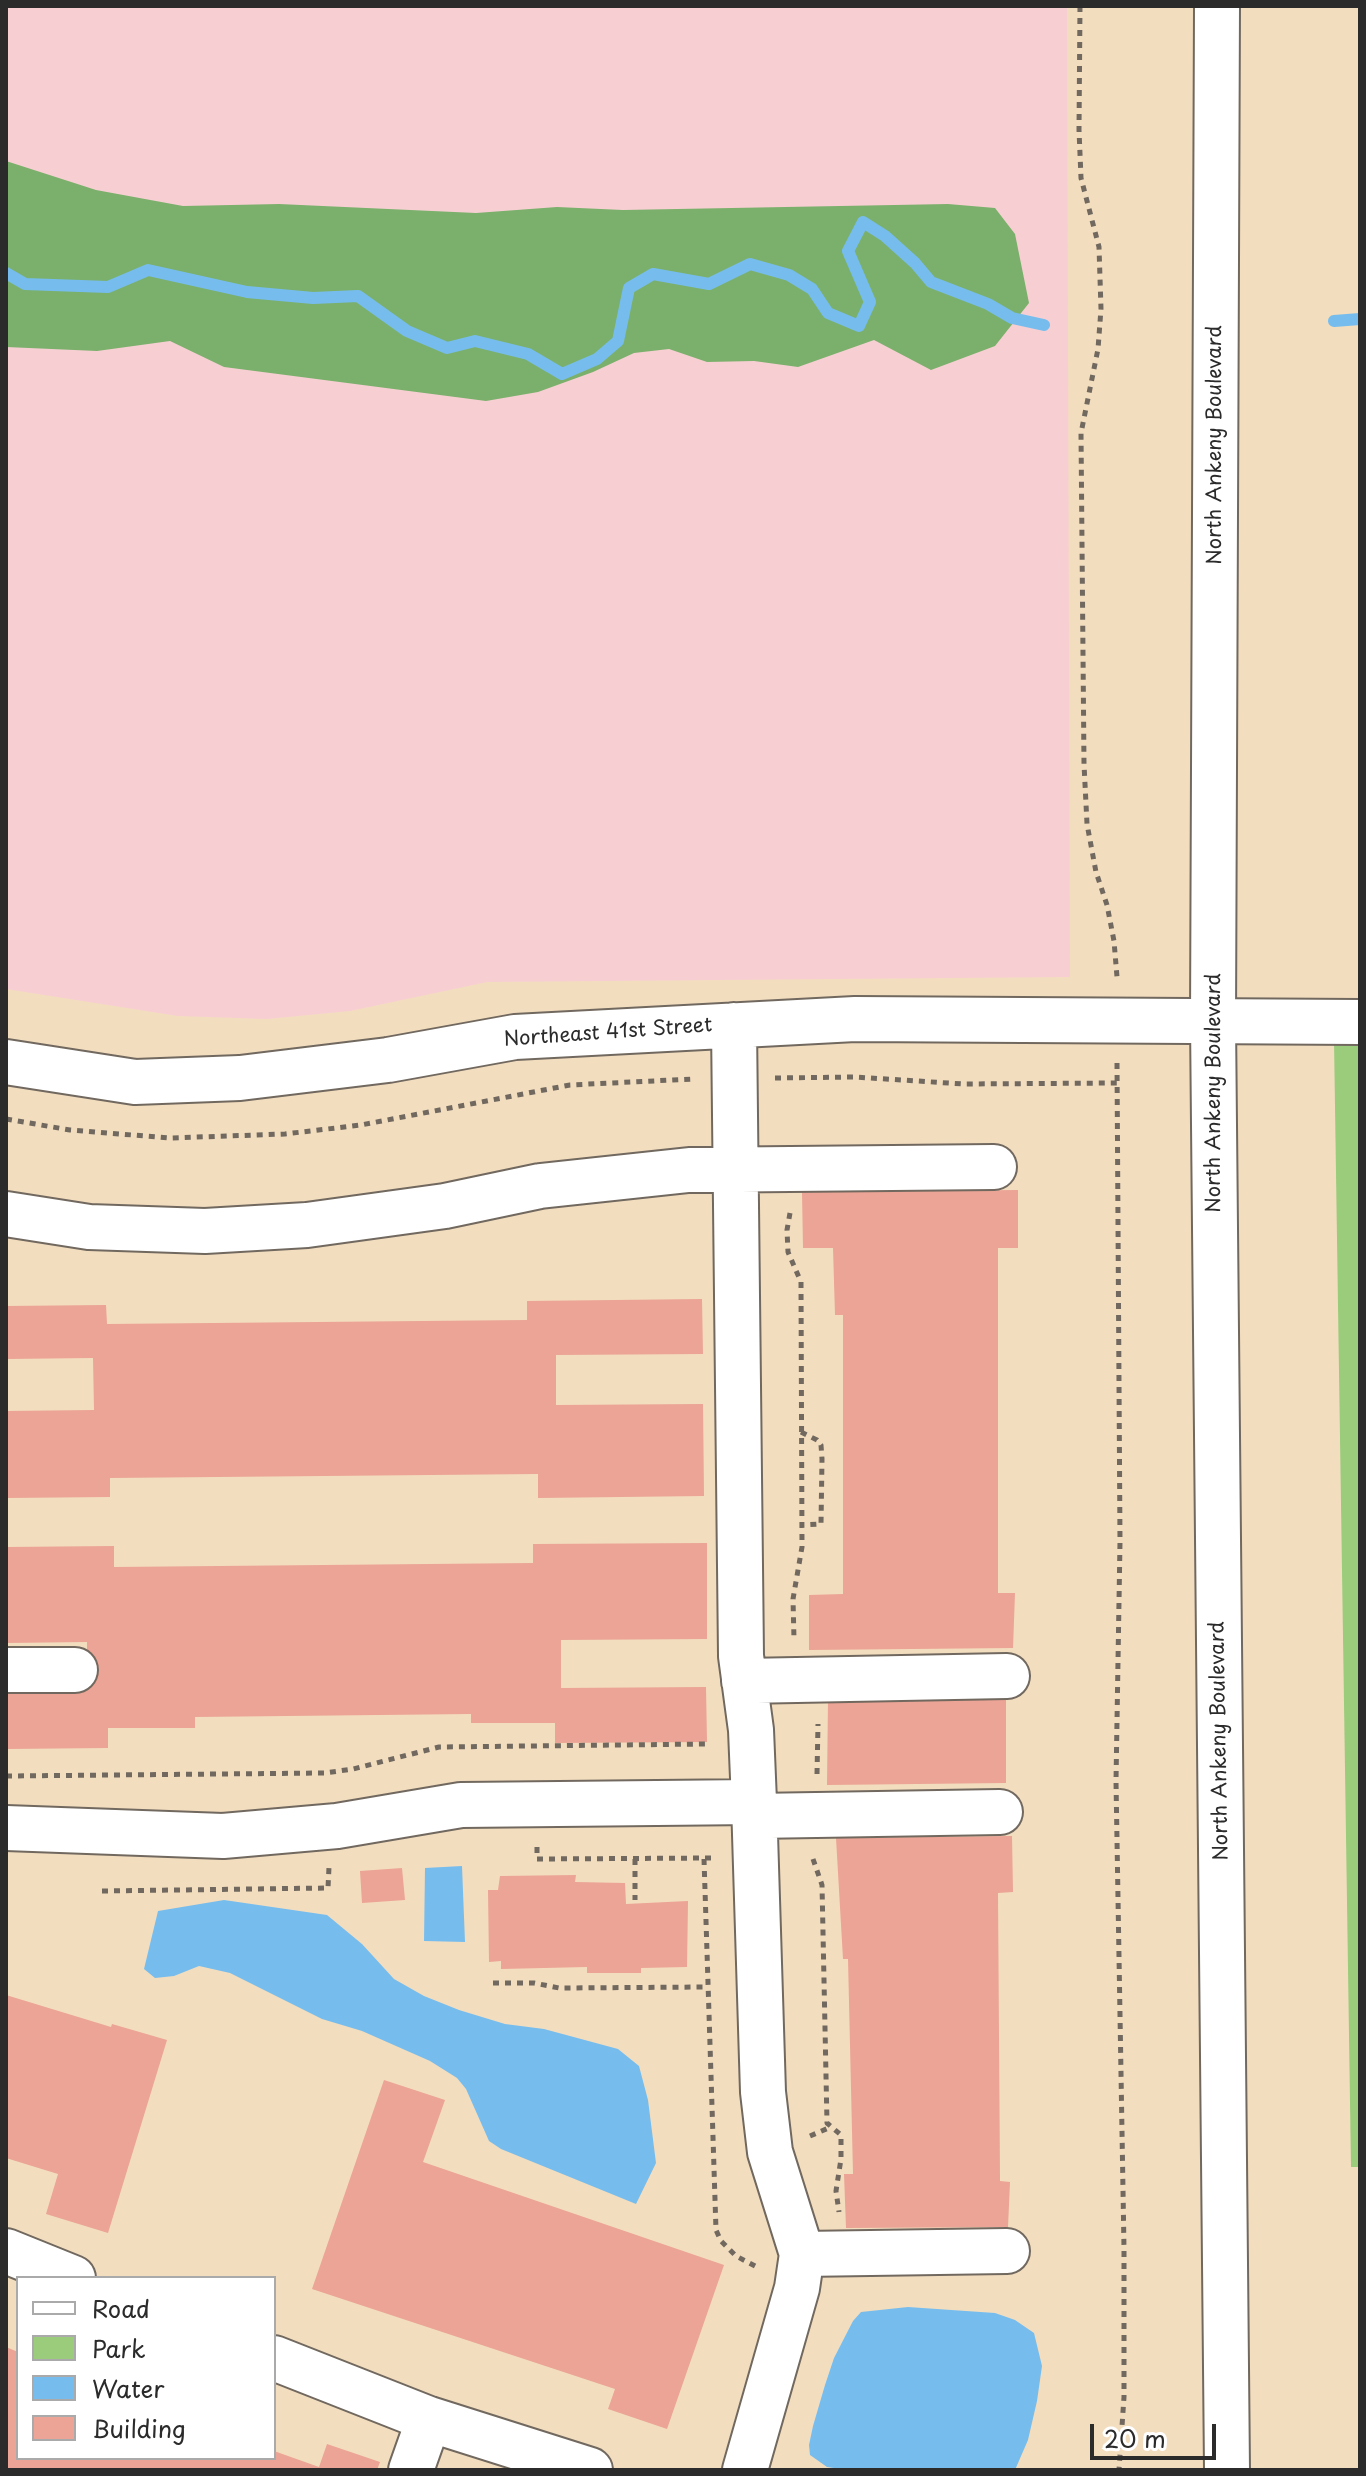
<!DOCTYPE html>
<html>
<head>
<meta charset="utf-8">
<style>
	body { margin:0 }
	#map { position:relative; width:1366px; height:2476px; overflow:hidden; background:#f3ddbf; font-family:"Playpen Sans",sans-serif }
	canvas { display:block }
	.frame { position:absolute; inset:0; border:8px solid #2b2b2b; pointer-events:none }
	.legend { position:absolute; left:16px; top:2276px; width:260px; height:184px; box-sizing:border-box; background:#fff; border:2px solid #aaa; margin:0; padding:10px 14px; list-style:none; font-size:24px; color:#2b2b2b }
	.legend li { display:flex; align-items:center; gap:16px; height:40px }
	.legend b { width:40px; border:2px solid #aaa }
	.scale { position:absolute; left:1090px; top:2424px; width:126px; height:36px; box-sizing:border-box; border:4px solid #2b2b2b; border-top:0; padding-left:10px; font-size:24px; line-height:28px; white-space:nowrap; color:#2b2b2b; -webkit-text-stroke:6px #fff; paint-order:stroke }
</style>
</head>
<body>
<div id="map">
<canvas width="1366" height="2476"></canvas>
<div class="frame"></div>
<ul class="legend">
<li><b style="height:10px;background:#fff"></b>Road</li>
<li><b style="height:22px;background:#9acc7c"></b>Park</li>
<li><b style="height:22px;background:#76bdee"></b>Water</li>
<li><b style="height:22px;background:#eba495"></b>Building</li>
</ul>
<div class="scale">20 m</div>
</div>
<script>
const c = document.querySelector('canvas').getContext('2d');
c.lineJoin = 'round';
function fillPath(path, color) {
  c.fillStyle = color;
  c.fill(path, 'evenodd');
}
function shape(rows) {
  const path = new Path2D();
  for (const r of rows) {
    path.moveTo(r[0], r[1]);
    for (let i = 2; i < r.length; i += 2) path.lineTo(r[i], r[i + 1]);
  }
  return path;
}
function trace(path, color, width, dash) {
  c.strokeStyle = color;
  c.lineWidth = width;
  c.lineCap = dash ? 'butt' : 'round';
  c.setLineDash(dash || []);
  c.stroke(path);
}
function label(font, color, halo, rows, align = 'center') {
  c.font = font + ' "Playpen Sans",sans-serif';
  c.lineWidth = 8;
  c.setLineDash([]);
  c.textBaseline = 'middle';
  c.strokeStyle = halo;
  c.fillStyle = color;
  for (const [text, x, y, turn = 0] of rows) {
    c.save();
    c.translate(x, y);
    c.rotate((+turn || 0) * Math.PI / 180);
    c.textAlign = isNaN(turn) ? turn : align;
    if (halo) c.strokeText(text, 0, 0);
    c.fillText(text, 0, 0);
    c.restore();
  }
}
fillPath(shape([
	[6,6,1067,6,1070,977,487,982,350,1011,267,1019,178,1016,6,989]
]), '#f7cfd3');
fillPath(shape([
	[1334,1040,1360,1040,1360,2167,1351,2167]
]), '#9acc7c');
fillPath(shape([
	[6,161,96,190,183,206,279,204,476,213,557,207,623,210,948,204,995,208,1015,234,1029,303,995,346,931,370,874,340,798,367,754,361,707,362,669,349,634,353,593,372,538,392,486,401,224,367,170,341,97,351,6,347]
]), '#7bb06c');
fillPath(shape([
	[462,1866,465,1942,424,1941,425,1868],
	[224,1900,327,1915,362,1944,394,1979,424,1996,459,2010,505,2024,544,2029,618,2049,639,2066,648,2100,656,2163,636,2204,501,2149,489,2141,466,2089,457,2078,430,2061,362,2031,322,2019,230,1973,199,1966,174,1976,155,1978,144,1969,158,1911],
	[908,2307,995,2313,1015,2320,1034,2333,1042,2366,1037,2401,1028,2440,1015,2470,847,2470,827,2467,810,2455,809,2445,813,2426,825,2385,834,2358,853,2321,861,2312]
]), '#76bdee');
trace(shape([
	[6,273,25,284,108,287,148,270,247,292,313,298,358,296,407,331,447,348,475,341,528,354,562,374,597,359,618,341,629,288,653,274,709,284,750,264,789,275,812,289,828,313,859,326,870,302,848,251,863,222,885,236,915,263,931,282,988,304,1012,318,1044,325],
	[1334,321,1360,319]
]), '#76bdee', 12);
fillPath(shape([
	[1018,1190,1018,1248,998,1248,998,1593,1015,1593,1013,1648,809,1650,809,1595,843,1594,843,1315,835,1315,833,1248,803,1248,802,1192],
	[702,1299,703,1354,556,1355,556,1405,703,1404,704,1496,538,1498,538,1474,110,1478,110,1497,6,1498,6,1411,94,1410,93,1358,6,1359,6,1306,106,1305,107,1324,527,1320,527,1301],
	[707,1543,707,1639,561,1640,561,1688,706,1687,707,1742,555,1743,555,1723,471,1723,471,1714,195,1717,195,1728,108,1728,108,1748,6,1749,6,1692,87,1691,87,1642,6,1643,6,1547,114,1546,114,1567,533,1563,533,1544],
	[1006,1697,1006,1783,827,1785,828,1699],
	[1012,1836,1013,1892,998,1893,1000,2181,1010,2182,1008,2227,846,2228,844,2174,853,2174,848,1959,843,1959,836,1838],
	[402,1868,405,1900,362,1903,360,1871],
	[576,1875,575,1882,625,1883,626,1904,688,1901,687,1967,641,1968,641,1973,587,1973,587,1967,501,1969,501,1961,489,1962,488,1890,498,1890,500,1876],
	[6,1995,111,2027,112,2024,167,2040,108,2233,46,2214,58,2174,6,2158],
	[384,2080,445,2100,423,2162,724,2265,667,2429,608,2409,615,2389,312,2289],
	[6,2347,18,2352,18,2458,274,2458,274,2451,319,2467,327,2444,380,2462,377,2470,6,2470]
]), '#eba495');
const minor = shape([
	[734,1025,741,1656,751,1730,754,1802,763,2092,770,2152,802,2254,797,2288,745,2470],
	[6,1062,135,1082,240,1078,388,1060,515,1037,855,1019,1360,1022],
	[6,1214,89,1227,205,1231,307,1225,445,1206,540,1186,689,1170,994,1167],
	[6,1670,75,1670],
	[744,1681,1007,1676],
	[755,1816,1000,1812],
	[6,1828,223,1836,337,1826,461,1805,754,1802],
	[6,2251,73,2278],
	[802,2254,1007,2251],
	[274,2358,429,2419,590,2470],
	[411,2470,429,2419]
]);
const major = shape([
	[1217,6,1213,1021,1227,2470]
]);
trace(minor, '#71695f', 48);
trace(major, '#71695f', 48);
trace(shape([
	[1080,6,1079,130,1081,178,1099,247,1101,309,1098,349,1081,433,1084,764,1087,824,1096,872,1107,905,1114,941,1117,977],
	[1117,1063,1120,1542,1116,1781,1124,2248,1124,2397,1119,2470],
	[775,1078,855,1077,964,1084,1118,1083],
	[6,1119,70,1130,170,1138,285,1134,361,1125,570,1085,693,1079],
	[790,1213,787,1230,788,1252,801,1282,802,1547,793,1599,794,1639],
	[801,1432,817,1440,821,1445,822,1459,821,1524,802,1525],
	[817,1774,818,1724],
	[6,1776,325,1773,353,1769,439,1747,708,1744],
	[537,1847,537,1859,715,1858],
	[635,1859,635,1900],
	[704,1859,716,2230,721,2241,736,2256,757,2267],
	[813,1859,822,1885,827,2123,841,2135,841,2159,836,2191,839,2212],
	[102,1891,328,1888,329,1867],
	[493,1983,534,1983,559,1988,707,1987],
	[810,2136,831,2127]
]), '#71695f', 5, [6, 6]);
trace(minor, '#fff', 44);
trace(major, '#fff', 44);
label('20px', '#2b2b2b', '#fff', [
	["North Ankeny Boulevard",1215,445,-90],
	["Northeast 41st Street",608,1033,-4],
	["North Ankeny Boulevard",1214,1093,-90],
	["North Ankeny Boulevard",1220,1741,-91]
]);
</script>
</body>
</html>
